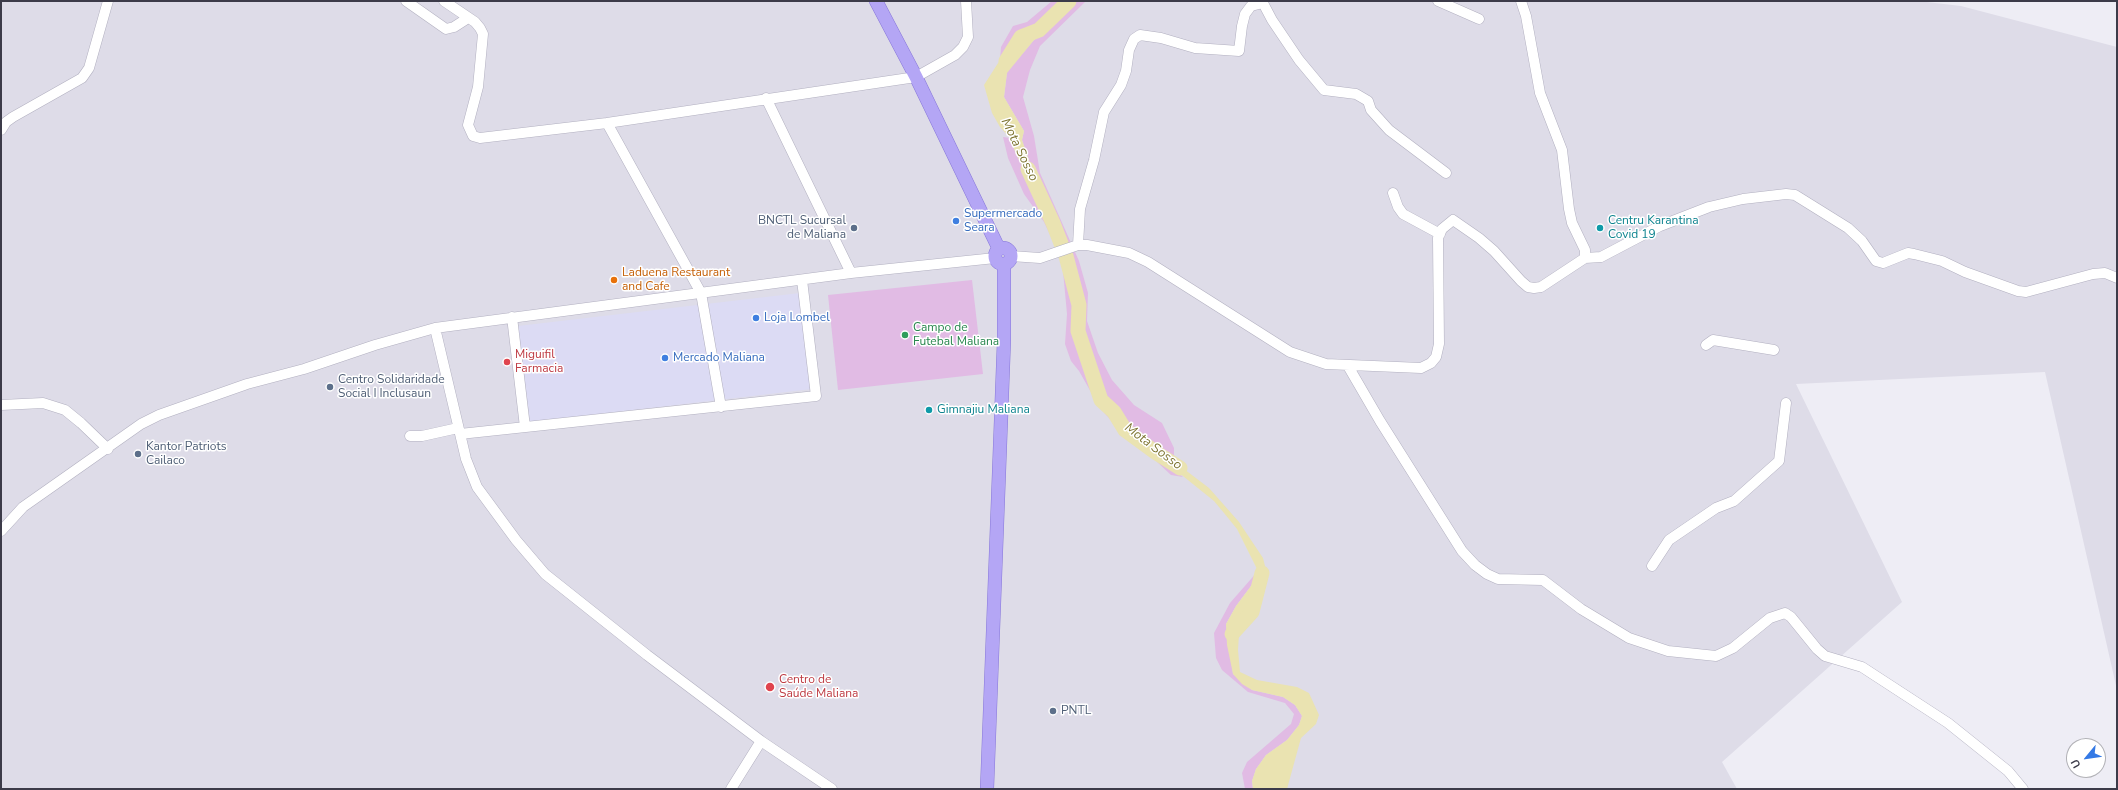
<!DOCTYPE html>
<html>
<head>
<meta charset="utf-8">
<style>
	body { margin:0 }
	#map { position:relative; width:2118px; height:790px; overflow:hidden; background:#eeedf5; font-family:"Nunito Sans",sans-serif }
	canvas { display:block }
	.frame { position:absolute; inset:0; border:2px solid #3c3b49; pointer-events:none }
	.north { position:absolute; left:2066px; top:738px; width:40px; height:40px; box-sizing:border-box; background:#fff; border:1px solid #b1b1b6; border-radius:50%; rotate:241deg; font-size:11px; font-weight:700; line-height:16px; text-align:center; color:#3c3b49 }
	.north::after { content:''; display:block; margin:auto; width:14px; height:18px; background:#3479e5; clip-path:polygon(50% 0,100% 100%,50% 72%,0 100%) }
</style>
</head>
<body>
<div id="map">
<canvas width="2118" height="790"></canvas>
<div class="frame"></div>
<div class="north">U</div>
</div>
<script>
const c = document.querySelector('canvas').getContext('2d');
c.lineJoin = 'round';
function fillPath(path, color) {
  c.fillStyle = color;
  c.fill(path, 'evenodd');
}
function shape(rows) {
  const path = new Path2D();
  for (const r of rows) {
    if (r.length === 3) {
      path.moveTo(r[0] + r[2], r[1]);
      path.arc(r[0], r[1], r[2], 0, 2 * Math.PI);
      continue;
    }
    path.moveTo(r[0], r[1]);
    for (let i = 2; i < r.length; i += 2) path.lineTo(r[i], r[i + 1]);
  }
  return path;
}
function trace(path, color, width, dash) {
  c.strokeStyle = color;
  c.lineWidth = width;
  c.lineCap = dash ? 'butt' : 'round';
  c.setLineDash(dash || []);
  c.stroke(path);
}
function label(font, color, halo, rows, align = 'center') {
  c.font = font + ' "Nunito Sans",sans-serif';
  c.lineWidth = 3;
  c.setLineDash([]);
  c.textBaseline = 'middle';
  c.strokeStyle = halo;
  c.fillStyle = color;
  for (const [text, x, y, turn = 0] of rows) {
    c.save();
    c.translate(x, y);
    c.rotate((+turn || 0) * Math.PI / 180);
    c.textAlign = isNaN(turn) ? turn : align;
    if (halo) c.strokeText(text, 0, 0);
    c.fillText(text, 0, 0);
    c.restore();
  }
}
fillPath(shape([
	[1,1,1918,1,1961,6,2117,47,2117,690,2045,372,1796,384,1902,602,1722,762,1737,789,1,789]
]), '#dedce8');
fillPath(shape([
	[800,293,812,389,530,422,518,326]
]), '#dcdbf4');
fillPath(shape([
	[1052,1,1061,1,1000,60,1001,47,1013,26,1027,22],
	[1075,1,1086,1,1040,46,1030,70,1023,97,1034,136,1040,173,1079,261,1088,293,1087,321,1098,353,1112,380,1134,405,1162,423,1174,448,1174,460,1156,448,1168,464,1183,477,1171,475,1138,444,1125,436,1100,408,1079,371,1071,361,1065,344,1067,314,1062,260,1044,222,1024,194,1008,158,1003,137,1010,138,1016,154,1032,185,1039,189,1022,140,1024,131,1004,97,1007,72,1034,40],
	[972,280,983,374,838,390,828,295],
	[1258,571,1254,582,1236,606,1226,624,1233,674,1252,690,1283,697,1295,705,1302,716,1299,725,1287,740,1266,755,1256,769,1252,781,1253,789,1245,789,1242,773,1247,762,1291,724,1294,714,1285,703,1248,692,1222,670,1216,658,1214,633,1230,603]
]), '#e1bbe4');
fillPath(shape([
	[1061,1,1075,1,1034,40,1007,73,1004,97,1024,131,1022,140,1039,190,1032,185,1016,154,1010,138,1000,127,992,113,984,85,1000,60],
	[1155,447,1209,488,1239,522,1263,558,1266,570,1264,583,1254,597,1239,634,1238,650,1240,672,1257,680,1297,687,1309,693,1319,715,1316,724,1301,738,1287,789,1253,789,1252,781,1256,769,1266,755,1287,740,1299,725,1302,716,1295,705,1283,697,1252,690,1242,684,1233,674,1227,645,1226,624,1236,606,1254,582,1258,571,1237,529,1224,513,1214,501,1168,464]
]), '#eae3b1');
trace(shape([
	[1006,61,1021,37,1039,30,1069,1],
	[1028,169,1053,223,1066,256,1079,305,1078,331,1101,400,1114,412,1125,430,1155,452,1180,468],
	[1232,634,1252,612,1262,573]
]), '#eae3b1', 15);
const minor = shape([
	[406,1,446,29,454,27,468,18],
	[444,1,475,22,480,28,483,34,478,87,468,125,473,136,480,138,607,123,701,293,721,407],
	[1438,1,1479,19],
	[1521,1,1526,16,1540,93,1562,150,1569,209,1572,223,1585,250,1585,258],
	[1263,3,1272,20,1299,60,1324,90,1356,94,1368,101,1371,110,1389,130,1446,173],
	[766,98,851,273],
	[607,123,916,77,955,55,963,47,968,37,966,1],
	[1,130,6,122,13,117,82,78,89,68,108,1],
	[1393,193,1398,207,1403,214,1440,234],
	[1078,245,1080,209,1094,160,1104,112,1121,85,1126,71,1129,50,1134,39,1140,35,1161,38,1195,48,1239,51,1242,26,1245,14,1251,6,1263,3,1263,1],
	[1011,256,1040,258,1078,245,1087,245,1129,253,1148,262,1290,352,1326,364,1421,368,1431,363,1436,357,1439,344,1438,238,1442,229,1453,220,1479,238,1494,251,1521,281,1528,287,1534,288,1541,287,1585,258,1601,257,1660,226,1709,207,1743,199,1786,194,1795,195,1848,228,1862,241,1876,261,1883,263,1908,253,1914,254,1942,261,1965,272,2018,291,2026,292,2093,274,2105,273,2117,278],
	[512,317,525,427],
	[435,328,466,459,477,487,516,540,545,574,647,655,761,741,832,789],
	[1706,345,1713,340,1774,350],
	[1348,366,1380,421,1462,551,1475,565,1487,574,1498,579,1543,580,1581,609,1629,638,1668,651,1716,656,1733,648,1770,618,1785,613,1791,617,1817,649,1825,656,1862,667,1948,723,2008,771,2023,789],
	[1,405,43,403,65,410,81,423,108,449],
	[460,434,816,396,802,280],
	[410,436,422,436,458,428],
	[1,531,23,507,141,424,159,415,247,384,304,369,375,345,435,328,851,273,995,258],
	[1652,566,1669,540,1716,508,1734,501,1779,461,1786,403],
	[731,789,761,741]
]);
const major = shape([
	[876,1,916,77,999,249],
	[1003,256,8],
	[987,789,1004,340,1004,265]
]);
trace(minor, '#b2b0c0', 11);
trace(major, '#8777d9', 14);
trace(minor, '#fff', 10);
trace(major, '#b4a6f5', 13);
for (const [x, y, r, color] of [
	[956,221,4,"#3f7fe0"],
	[854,228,4,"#5c6f8a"],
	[1600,228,4,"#0f9aa8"],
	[614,280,4,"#e8710a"],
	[756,318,4,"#3f7fe0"],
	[905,335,4,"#2e9e5b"],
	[665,358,4,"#3f7fe0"],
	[507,362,4,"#e0444e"],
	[330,387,4,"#5c6f8a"],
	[929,410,4,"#0f9aa8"],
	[138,454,4,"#5c6f8a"],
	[770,687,5,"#e0444e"],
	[1053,711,4,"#5c6f8a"]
]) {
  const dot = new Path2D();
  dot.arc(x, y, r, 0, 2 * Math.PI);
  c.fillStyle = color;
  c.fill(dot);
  trace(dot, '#fff', 1.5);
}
label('12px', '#366cbe', '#fff', [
	["Supermercado",964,214],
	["Seara",964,228],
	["Loja Lombel",764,318],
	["Mercado Maliana",673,358]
], 'left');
label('12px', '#4e5e75', '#fff', [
	["BNCTL Sucursal",846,221,"right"],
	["de Maliana",846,235,"right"],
	["Centro Solidaridade",338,380],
	["Social I Inclusaun",338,394],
	["Kantor Patriots",146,447],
	["Cailaco",146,461],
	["PNTL",1061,711]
], 'left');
label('12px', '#0d838f', '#fff', [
	["Centru Karantina",1608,221],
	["Covid 19",1608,235],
	["Gimnajiu Maliana",937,410]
], 'left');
label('12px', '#c56008', '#fff', [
	["Laduena Restaurant",622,273],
	["and Cafe",622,287]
], 'left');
label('12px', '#27864d', '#fff', [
	["Campo de",913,328],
	["Futebal Maliana",913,342]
], 'left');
label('12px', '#be3a42', '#fff', [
	["Miguifil",515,355],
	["Farmacia",515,369],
	["Centro de",779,680],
	["Saúde Maliana",779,694]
], 'left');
label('italic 13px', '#7d7430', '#fff', [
	["Mota Sosso",1019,150,64],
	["Mota Sosso",1153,447,37]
]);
</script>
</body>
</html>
